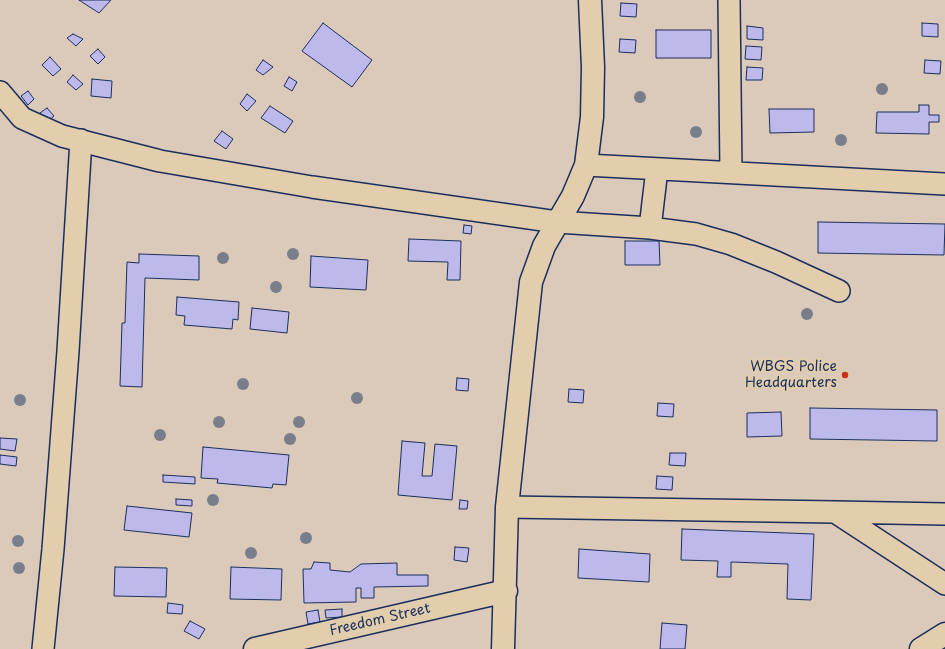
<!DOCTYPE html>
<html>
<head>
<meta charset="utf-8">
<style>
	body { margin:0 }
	canvas { display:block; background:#dbc9b9 }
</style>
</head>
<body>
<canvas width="945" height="649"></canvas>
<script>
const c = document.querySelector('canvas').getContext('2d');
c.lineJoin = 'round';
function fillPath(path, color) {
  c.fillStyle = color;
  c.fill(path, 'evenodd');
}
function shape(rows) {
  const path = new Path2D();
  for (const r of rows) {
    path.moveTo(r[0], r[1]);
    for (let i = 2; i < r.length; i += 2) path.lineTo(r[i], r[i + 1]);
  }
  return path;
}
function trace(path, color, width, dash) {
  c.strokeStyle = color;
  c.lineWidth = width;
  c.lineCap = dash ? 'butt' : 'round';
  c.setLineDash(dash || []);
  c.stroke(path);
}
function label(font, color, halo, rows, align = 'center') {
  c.font = font + ' "Playpen Sans",sans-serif';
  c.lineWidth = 4;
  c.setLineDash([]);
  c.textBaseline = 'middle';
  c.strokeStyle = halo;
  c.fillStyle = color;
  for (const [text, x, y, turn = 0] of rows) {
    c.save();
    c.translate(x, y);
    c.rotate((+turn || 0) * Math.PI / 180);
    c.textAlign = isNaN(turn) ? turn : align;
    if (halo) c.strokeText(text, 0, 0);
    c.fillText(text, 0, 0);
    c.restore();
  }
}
const building = shape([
	[79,0,111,0,99,13,79,0],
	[621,3,637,4,636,17,620,16,621,3],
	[323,23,372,60,352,87,302,51,323,23],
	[922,23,938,24,938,37,922,36,922,23],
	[747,26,763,28,763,40,747,39,747,26],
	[656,30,711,30,711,58,656,58,656,30],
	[73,34,83,39,76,46,67,38,73,34],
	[620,39,636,40,635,53,619,52,620,39],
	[746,46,762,47,761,60,745,59,746,46],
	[98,49,105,57,98,64,90,56,98,49],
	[50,57,61,69,53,76,42,65,50,57],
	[263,60,273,67,263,75,256,70,263,60],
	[925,60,941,61,940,74,924,73,925,60],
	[747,67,763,68,762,80,746,80,747,67],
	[73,75,83,84,76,90,67,82,73,75],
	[289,77,297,82,292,91,284,86,289,77],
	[92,79,112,81,111,98,91,96,92,79],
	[28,91,34,99,28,105,21,96,28,91],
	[247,94,256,101,247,111,240,104,247,94],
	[919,105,929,105,929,115,939,115,939,122,929,122,929,134,876,133,877,112,919,112,919,105],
	[270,106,293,121,285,133,261,118,270,106],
	[47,108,54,116,47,122,40,113,47,108],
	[769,109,814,109,814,132,770,133,769,109],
	[222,131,233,139,226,149,214,141,222,131],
	[818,222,945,224,944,255,818,253,818,222],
	[464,225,472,226,471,234,463,233,464,225],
	[409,239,461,241,460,280,447,280,448,262,408,261,409,239],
	[625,241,659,241,660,265,625,265,625,241],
	[139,254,199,256,199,280,145,278,142,387,120,386,122,323,125,323,127,262,139,263,139,254],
	[311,256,368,260,366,290,310,287,311,256],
	[177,297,239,302,238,320,233,319,232,329,184,325,185,316,176,315,177,297],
	[252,308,289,312,287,333,250,329,252,308],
	[457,378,469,379,468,391,456,390,457,378],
	[569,389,584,390,583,403,568,402,569,389],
	[658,403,674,404,673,417,657,416,658,403],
	[810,408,937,410,937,441,810,439,810,408],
	[781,412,782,436,747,437,747,413,781,412],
	[0,438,17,439,15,451,0,449,0,438],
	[402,441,425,443,422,476,432,476,435,444,457,446,452,500,398,495,402,441],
	[203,447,289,455,286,485,273,484,272,488,217,483,218,479,201,478,203,447],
	[670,453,686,453,685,466,669,465,670,453],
	[0,455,17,457,16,466,0,464,0,455],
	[163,475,195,477,195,484,163,482,163,475],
	[657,476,673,477,672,490,656,489,657,476],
	[176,499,192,500,192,506,176,505,176,499],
	[460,500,468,501,467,509,459,509,460,500],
	[127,506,192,513,189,537,124,530,127,506],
	[682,529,814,534,811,600,787,599,788,564,731,562,731,577,717,577,718,561,681,560,682,529],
	[455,547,469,548,467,562,454,560,455,547],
	[579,549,650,554,649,582,578,578,579,549],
	[314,562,330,563,330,570,350,572,361,564,397,563,397,575,428,575,428,586,374,587,374,598,361,598,361,588,356,588,356,602,304,603,303,569,311,569,314,562],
	[115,567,167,568,166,597,114,596,115,567],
	[231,567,282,569,281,600,230,599,231,567],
	[168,603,183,605,182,614,167,613,168,603],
	[342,609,342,617,326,618,325,610,342,609],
	[318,610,320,622,308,624,306,612,318,610],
	[190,621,205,629,199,639,184,631,190,621],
	[662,623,687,625,685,649,660,649,662,623]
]);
fillPath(building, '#bdb9eb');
trace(building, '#1b2f5e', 1);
const street = shape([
	[729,0,731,172],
	[0,92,22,118,62,136,160,161,312,187,557,222,650,228,696,234,731,244,776,262,839,291],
	[586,165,945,184],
	[650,228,657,169],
	[507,507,835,512,945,584],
	[835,512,945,514],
	[43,649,53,549,68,351,81,140]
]);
const secondary = shape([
	[255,649,506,591],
	[503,649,507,507,531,282,544,246,573,196,586,165,592,117,593,67,590,0]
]);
const primary = shape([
	[921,649,945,634]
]);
trace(street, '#1b2f5e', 24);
trace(secondary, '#1b2f5e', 25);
trace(primary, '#1b2f5e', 25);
trace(street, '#e2cdac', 21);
trace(secondary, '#e2cdac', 22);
trace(primary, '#e2cdac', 22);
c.fillStyle = '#797e8b';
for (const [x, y] of [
	[882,89],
	[640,97],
	[696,132],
	[841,140],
	[293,254],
	[223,258],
	[276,287],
	[807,314],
	[243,384],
	[357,398],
	[20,400],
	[219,422],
	[299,422],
	[160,435],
	[290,439],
	[213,500],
	[306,538],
	[18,541],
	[251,553],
	[19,568]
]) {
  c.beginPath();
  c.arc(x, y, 6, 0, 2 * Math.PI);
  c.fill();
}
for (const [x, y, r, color] of [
	[845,375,4,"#c8321e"]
]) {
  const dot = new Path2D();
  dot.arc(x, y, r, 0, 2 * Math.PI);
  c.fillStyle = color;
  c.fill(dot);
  trace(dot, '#e2cdac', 1.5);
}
label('14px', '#1b2f5e', '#e2cdac', [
	["WBGS Police",837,367],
	["Headquarters",837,383]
], 'right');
label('14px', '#1b2f5e', '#e2cdac', [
	["Freedom Street",380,620,-13]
]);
</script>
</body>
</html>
